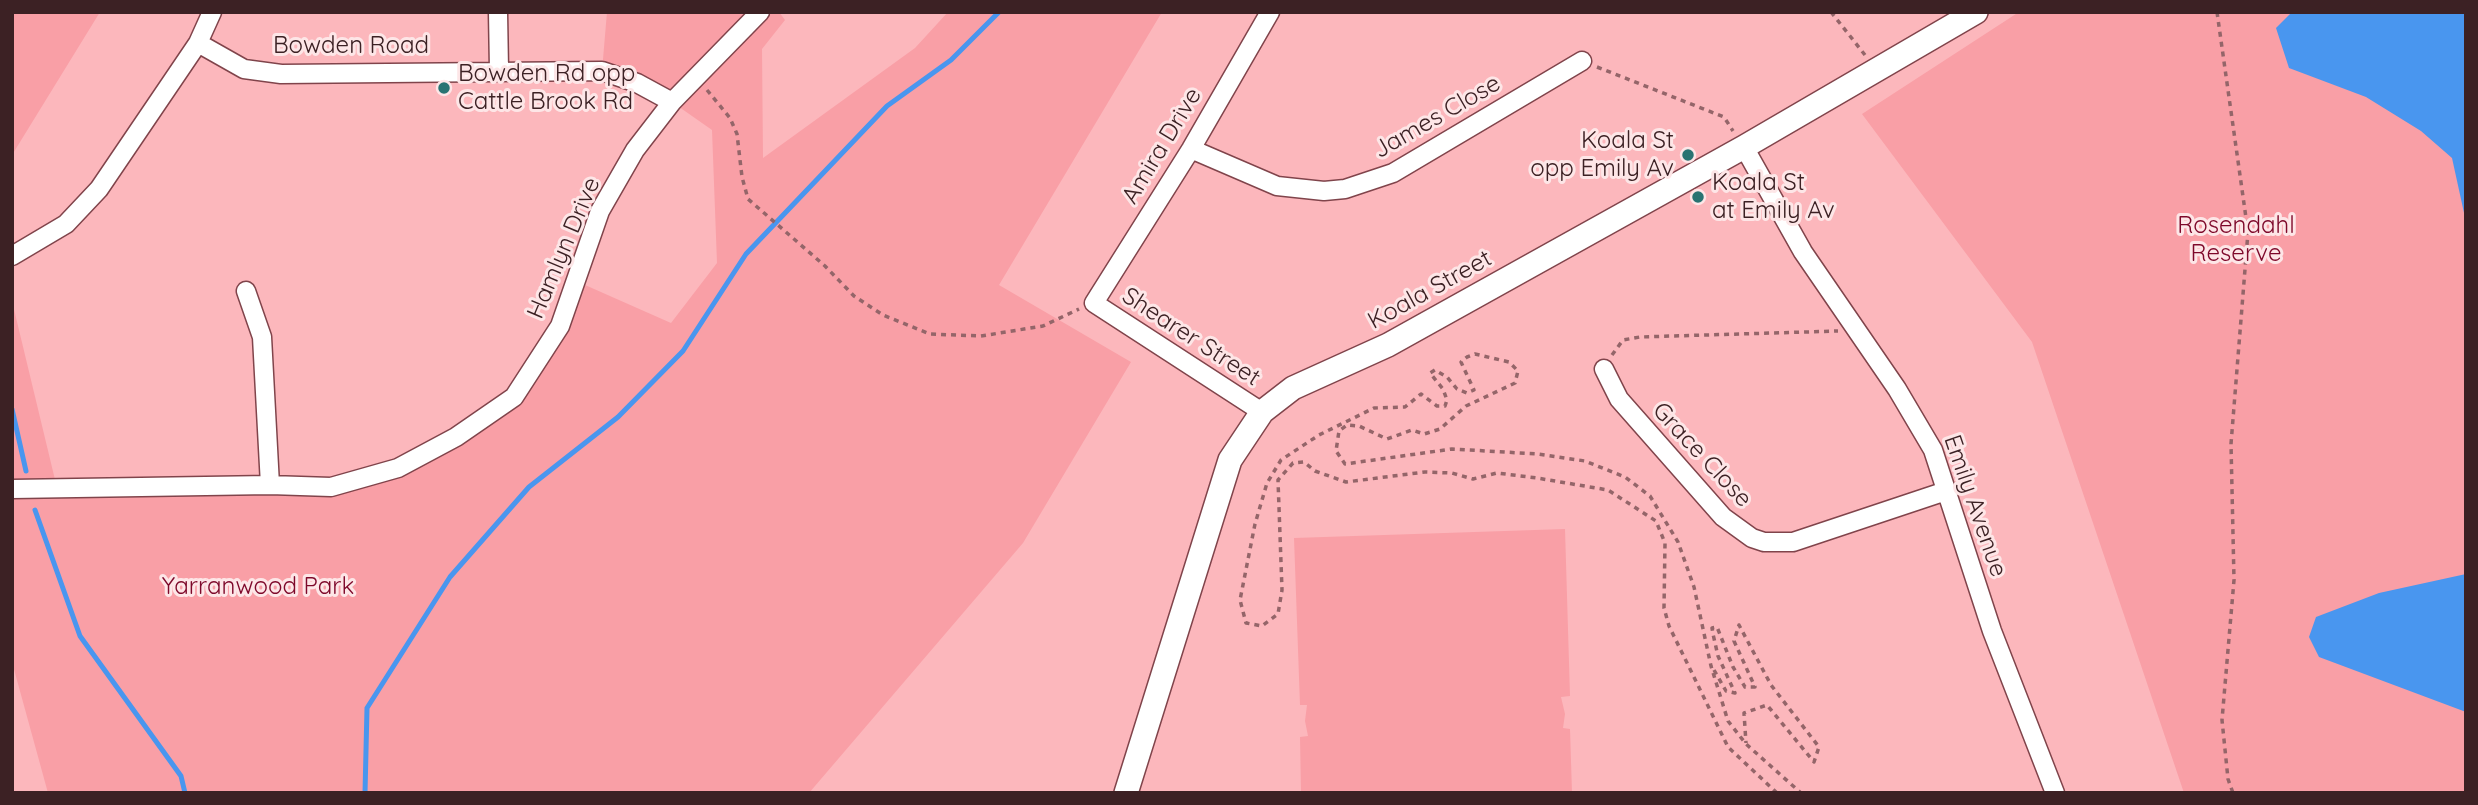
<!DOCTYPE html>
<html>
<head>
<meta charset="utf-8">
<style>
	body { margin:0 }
	#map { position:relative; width:2478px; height:805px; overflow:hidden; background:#fcb7bc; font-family:Quicksand,sans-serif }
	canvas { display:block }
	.frame { position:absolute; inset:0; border:14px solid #3c2124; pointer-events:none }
</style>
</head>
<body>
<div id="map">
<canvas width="2478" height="805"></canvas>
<div class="frame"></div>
</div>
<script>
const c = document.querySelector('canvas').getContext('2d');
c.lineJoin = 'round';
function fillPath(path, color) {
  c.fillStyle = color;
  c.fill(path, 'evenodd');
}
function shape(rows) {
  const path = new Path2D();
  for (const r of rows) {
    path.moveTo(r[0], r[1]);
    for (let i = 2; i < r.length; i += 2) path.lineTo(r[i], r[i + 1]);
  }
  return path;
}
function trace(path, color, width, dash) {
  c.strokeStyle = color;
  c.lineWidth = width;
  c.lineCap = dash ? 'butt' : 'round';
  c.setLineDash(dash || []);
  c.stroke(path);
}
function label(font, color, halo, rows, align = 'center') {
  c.font = font + ' Quicksand,sans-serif';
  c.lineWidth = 6;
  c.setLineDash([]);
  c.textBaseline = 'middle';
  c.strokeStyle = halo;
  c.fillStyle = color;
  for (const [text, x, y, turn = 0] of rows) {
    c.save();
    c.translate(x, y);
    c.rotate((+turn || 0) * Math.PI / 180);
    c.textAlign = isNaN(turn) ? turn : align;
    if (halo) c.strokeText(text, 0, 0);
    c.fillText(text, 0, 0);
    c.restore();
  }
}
fillPath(shape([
	[12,12,100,12,12,155],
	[607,12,779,12,785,20,762,49,763,158,915,48,948,12,1162,12,999,285,1131,362,1023,543,809,793,48,793,12,662,12,301,57,488,331,487,398,468,514,397,576,281,671,323,717,263,712,130,672,102,602,71],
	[2019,12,2466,12,2466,793,2184,793,2032,342,1862,114],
	[1565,529,1570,696,1561,697,1565,714,1563,728,1570,729,1572,793,1301,793,1300,737,1308,736,1305,721,1307,705,1300,705,1294,538]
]), '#f99fa6');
fillPath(shape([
	[2292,12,2466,12,2466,222,2452,158,2421,131,2366,97,2289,68,2276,28],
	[2466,574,2466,712,2319,657,2309,637,2316,617,2379,593]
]), '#4996ef');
trace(shape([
	[12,409,26,471],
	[35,510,80,636,181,776,185,793],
	[365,793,367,708,450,577,529,487,618,417,683,351,746,254,887,106,951,60,999,12]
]), '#4996ef', 5);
const minor = shape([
	[498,12,499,70],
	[198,43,244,69,281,74,602,71,637,83,672,102],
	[1744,147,1803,252,1897,389,1933,450,1992,631,2055,793],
	[1191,149,1277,186,1324,191,1345,189,1393,173,1582,61],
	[12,256,66,224,99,189,198,43,212,12],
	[246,291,262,337,270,485],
	[1604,369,1619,399,1723,517,1752,538,1764,542,1793,542,1946,491],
	[1262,412,1094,303,1191,149,1270,12],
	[12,489,270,485,331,487,398,468,456,437,514,397,560,326,600,211,635,150,672,102,760,12]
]);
const tertiary = shape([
	[1126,793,1230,460,1262,412,1293,388,1388,345,1744,147,1976,12]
]);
trace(minor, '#80444b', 21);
trace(tertiary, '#80444b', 26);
trace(shape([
	[1831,12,1865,55],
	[2217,12,2248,232,2231,444,2234,580,2222,720,2228,779,2233,793],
	[1597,67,1724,117,1733,131],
	[707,90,730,118,737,134,742,177,748,199,825,266,854,296,883,315,930,334,981,336,1043,326,1079,309],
	[1612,355,1623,340,1640,337,1838,331],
	[1714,670,1726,691,1735,693,1718,656,1713,634,1712,628,1717,627,1733,667,1745,687,1755,687,1734,641,1739,625,1771,685,1819,747,1814,762,1767,705,1744,713,1746,743],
	[1777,793,1728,747,1669,626,1664,608,1665,543,1656,521,1608,490,1537,478,1497,473,1473,479,1452,473,1425,472,1346,482,1315,471,1304,462,1293,463,1278,480,1282,590,1278,614,1262,626,1246,623,1240,600,1255,524,1267,483,1281,460,1319,435,1374,408,1405,407,1421,394,1437,406,1445,406,1447,400,1443,389,1430,373,1435,370,1447,377,1457,389,1467,393,1474,390,1461,362,1467,357,1475,354,1509,362,1518,371,1515,383,1466,406,1440,429,1424,434,1412,430,1387,439,1359,426,1347,425,1339,431,1336,451,1345,464,1452,449,1538,454,1585,461,1625,477,1650,496,1678,542,1694,587,1711,666,1728,721,1746,744,1801,793]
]), '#946569', 3.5, [5, 5]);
trace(minor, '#fff', 18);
trace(tertiary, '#fff', 23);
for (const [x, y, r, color] of [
	[444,88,7,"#297372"],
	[1688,155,7,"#297372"],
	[1698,197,7,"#297372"]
]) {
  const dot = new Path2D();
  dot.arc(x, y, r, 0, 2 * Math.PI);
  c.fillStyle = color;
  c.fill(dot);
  trace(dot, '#fde6e7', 2.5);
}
label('24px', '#3c2124', '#fde6e7', [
	["Bowden Road",351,46],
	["James Close",1437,117,-30],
	["Amira Drive",1162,146,-59],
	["Hamlyn Drive",564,248,-67],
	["Koala Street",1430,290,-29],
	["Shearer Street",1191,337,33],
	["Grace Close",1702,455,47],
	["Emily Avenue",1975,506,71]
]);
label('24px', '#3c2124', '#fde6e7', [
	["Bowden Rd opp",458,74],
	["Cattle Brook Rd",458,102],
	["Koala St",1674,141,"right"],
	["opp Emily Av",1674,169,"right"],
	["Koala St",1712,183],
	["at Emily Av",1712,211]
], 'left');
label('24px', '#7e082a', '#fde6e7', [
	["Rosendahl",2236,226],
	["Reserve",2236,254],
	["Yarranwood Park",258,587]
]);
</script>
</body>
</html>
